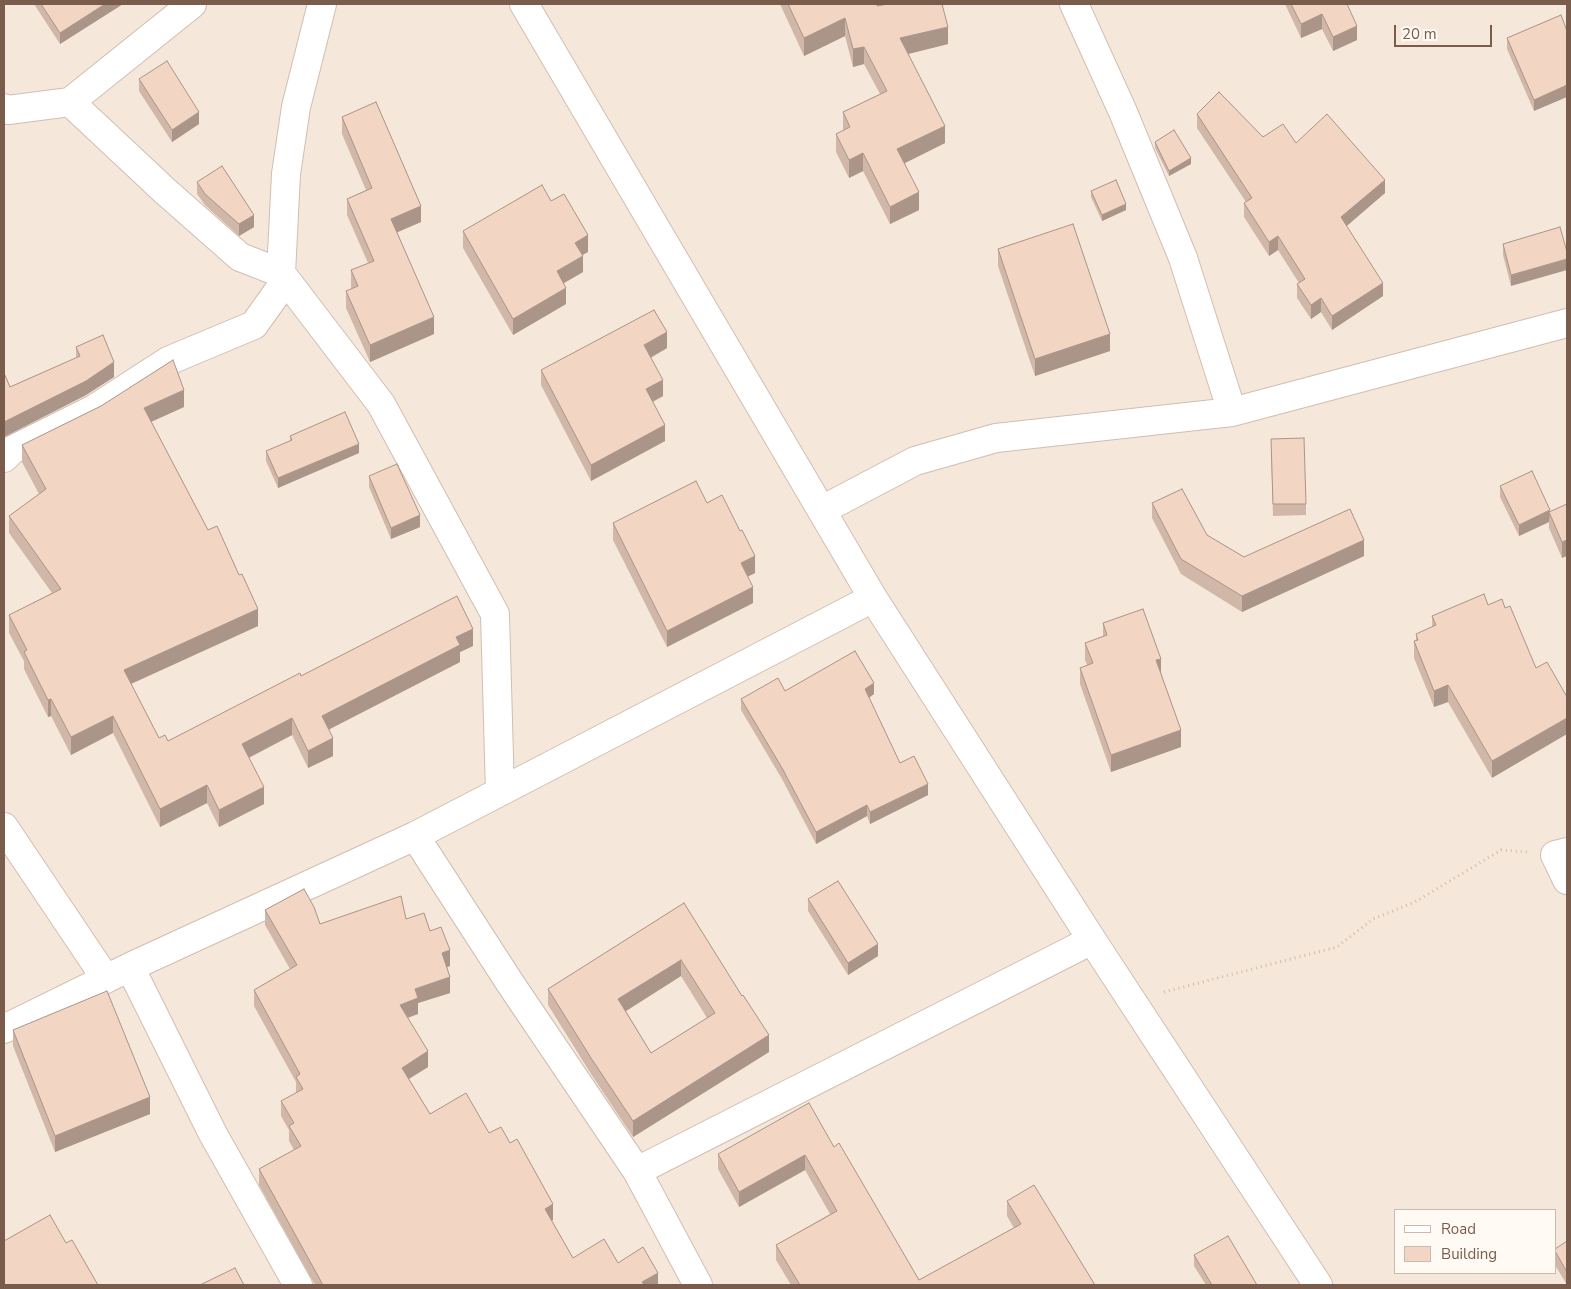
<!DOCTYPE html>
<html>
<head>
<meta charset="utf-8">
<style>
	body { margin:0 }
	#map { position:relative; width:1571px; height:1289px; overflow:hidden; background:#fdf6ec; font-family:"Nunito Sans",sans-serif }
	canvas { display:block }
	.frame { position:absolute; inset:0; border:5px solid #7a5c4d; pointer-events:none }
	.legend { position:absolute; left:1394px; top:1209px; width:162px; height:65px; box-sizing:border-box; background:#fffaf3; border:1px solid #cabbb1; margin:0; padding:6px 9px; list-style:none; font-size:15px; color:#7a5c4d }
	.legend li { display:flex; align-items:center; gap:10px; height:25px }
	.legend b { width:25px; border:1px solid #cabbb1 }
	.scale { position:absolute; left:1394px; top:25px; width:98px; height:22px; box-sizing:border-box; border:2px solid #7a5c4d; border-top:0; padding-left:6px; font-size:15px; line-height:18px; white-space:nowrap; color:#7a5c4d; -webkit-text-stroke:4px #fffaf3; paint-order:stroke }
</style>
</head>
<body>
<div id="map">
<canvas width="1571" height="1289"></canvas>
<div class="frame"></div>
<ul class="legend">
<li><b style="height:6px;background:#fff"></b>Road</li>
<li><b style="height:14px;background:#f3d5c3"></b>Building</li>
</ul>
<div class="scale">20 m</div>
</div>
<script>
const c = document.querySelector('canvas').getContext('2d');
c.lineJoin = 'round';
function fillPath(path, color) {
  c.fillStyle = color;
  c.fill(path, 'evenodd');
}
function shape(rows) {
  const path = new Path2D();
  for (const r of rows) {
    path.moveTo(r[0], r[1]);
    for (let i = 2; i < r.length; i += 2) path.lineTo(r[i], r[i + 1]);
  }
  return path;
}
function trace(path, color, width, dash) {
  c.strokeStyle = color;
  c.lineWidth = width;
  c.lineCap = dash ? 'butt' : 'round';
  c.setLineDash(dash || []);
  c.stroke(path);
}
fillPath(shape([
	[4,4,1567,4,1567,1285,4,1285],
	[1395,1210,1555,1210,1555,1273,1395,1273]
]), '#f5e8da');
const minor = shape([
	[322,4,296,107,286,174,281,273,381,404,495,614,500,792],
	[524,4,873,598,1092,940,1318,1285],
	[1074,4,1123,112,1183,258,1232,412],
	[70,102,192,4],
	[4,108,8,110,70,102,165,191,240,257,281,273],
	[4,458,12,450,94,409,168,361,254,325,286,280],
	[822,510,915,461,996,438,1232,412,1567,323],
	[4,827,106,979],
	[415,836,510,983,637,1171,698,1285],
	[1567,852,1555,855,1567,880],
	[130,967,213,1134,298,1285],
	[4,1029,130,967,415,836,873,598],
	[637,1171,1092,940]
]);
trace(minor, '#d1beb0', 30);
trace(shape([
	[1164,992,1337,947,1373,919,1415,902,1501,850,1527,852]
]), '#d9b8a5', 3, [1, 4]);
trace(minor, '#fff', 28);
fillPath(shape([
	[34,4,123,4,60,44],
	[780,4,877,4,877,6,948,44,908,54,945,143,905,163,919,210,890,224,863,171,849,178,836,152,836,134,843,131,843,112,880,94,864,64,853,67,845,36,804,56],
	[1285,4,1347,4,1357,40,1333,51,1322,29,1301,38],
	[1561,15,1534,111,1507,49,1507,38],
	[139,79,199,124,172,142,139,91],
	[1197,114,1263,137,1296,143,1385,193,1346,226,1383,296,1332,330,1321,312,1311,319,1297,298,1297,284,1299,283,1278,250,1269,256,1244,217,1244,203,1246,202,1197,128],
	[342,117,421,222,397,232,434,334,370,362,346,308,346,291,352,289,351,287,351,270,368,263,347,215,347,199,366,190,342,134],
	[1155,142,1191,164,1169,176,1155,148],
	[197,182,254,227,239,236,205,205,197,194],
	[1091,191,1126,210,1102,221,1091,197],
	[551,201,588,252,582,255,583,272,564,283,566,304,513,335,463,248,463,231],
	[1503,244,1567,252,1511,286,1503,255],
	[998,249,1110,351,1035,376,998,266],
	[76,347,114,377,86,395,4,437,4,373,10,387,76,358],
	[667,348,651,358,663,396,653,402,665,441,591,481,541,385,541,370],
	[184,407,151,422,258,626,131,684,159,738,168,741,301,676,473,646,460,652,460,662,328,730,333,756,308,768,292,735,249,758,264,804,219,827,207,803,160,827,113,733,71,755,51,716,48,717,24,669,24,661,9,633,9,615,52,593,9,533,9,516,39,494,22,462,22,445],
	[290,436,359,453,278,488,266,461,266,451,290,441],
	[1271,450,1306,504,1306,515,1273,516],
	[369,476,420,527,391,539,369,487],
	[1500,486,1550,512,1567,504,1562,558,1549,528,1549,522,1519,536,1500,497],
	[707,503,755,573,748,576,753,603,667,647,613,540,613,523],
	[1152,503,1207,535,1244,557,1364,556,1242,612,1181,574,1152,518],
	[1502,599,1492,778,1448,702,1434,707,1414,658,1414,641,1416,641,1416,634,1432,627,1432,616,1488,605],
	[1103,623,1161,672,1181,747,1111,772,1080,684,1080,668,1087,665,1085,660,1085,643,1103,637],
	[785,691,874,694,869,698,900,763,928,795,870,824,867,816,816,844,782,779,741,710,741,699],
	[808,899,878,956,848,975,808,911],
	[684,903,769,1052,633,1137,591,1074,548,1005,548,989],
	[681,976,707,1018,651,1053,626,1011],
	[265,910,320,924,406,919,430,931,450,966,447,967,450,993,418,1003,418,1014,408,1018,428,1067,409,1079,430,1114,489,1133,553,1220,552,1221,573,1258,618,1263,658,1285,315,1285,259,1185,259,1169,294,1150,289,1141,289,1130,281,1116,281,1101,296,1093,296,1082,254,1006,254,990,290,969,265,925],
	[13,1030,150,1114,55,1152,13,1046],
	[834,1147,919,1280,1014,1228,1007,1216,1007,1201,1095,1285,791,1285,776,1260,776,1245,830,1214,805,1170,739,1207,718,1169,718,1154],
	[1567,1241,1567,1285,1555,1265,1555,1249],
	[1194,1255,1257,1285,1206,1285,1194,1266]
]), '#d1b7a8');
fillPath(shape([
	[105,4,123,4,60,44,60,33],
	[1322,14,1322,29,1301,38,1301,24],
	[845,18,845,36,804,56,804,38],
	[1357,26,1357,40,1333,51,1333,37],
	[948,27,948,44,900,56,900,38],
	[864,47,864,64,853,67,853,49],
	[1567,85,1567,97,1534,111,1534,100],
	[199,112,199,124,172,142,172,130],
	[945,126,945,143,897,167,897,149],
	[863,153,863,171,849,178,849,160],
	[1191,158,1191,164,1169,176,1169,171],
	[1385,180,1385,193,1341,231,1341,217],
	[919,192,919,210,890,224,890,207],
	[1126,204,1126,210,1102,221,1102,215],
	[421,206,421,222,391,235,391,219],
	[254,215,254,227,239,236,239,224],
	[588,235,588,252,575,259,575,243],
	[1278,236,1278,250,1269,256,1269,242],
	[583,256,583,272,557,287,557,271],
	[1567,259,1567,270,1511,286,1511,275],
	[1383,283,1383,296,1332,330,1332,316],
	[566,288,566,304,513,335,513,319],
	[1321,298,1321,312,1311,319,1311,305],
	[434,317,434,334,370,362,370,345],
	[667,332,667,348,644,361,644,345],
	[1110,334,1110,351,1035,376,1035,359],
	[114,362,114,377,86,395,4,437,4,422],
	[663,380,663,396,646,405,646,389],
	[184,390,184,407,144,425,144,408],
	[665,425,665,441,591,481,591,465],
	[359,444,359,453,278,488,278,478],
	[1550,510,1549,522,1519,536,1519,525],
	[420,515,420,527,391,539,391,528],
	[1364,540,1364,556,1242,612,1242,596],
	[1567,540,1567,556,1562,558,1562,542],
	[755,556,755,573,741,580,741,563],
	[753,587,753,603,667,647,667,631],
	[258,609,258,626,124,687,124,670],
	[473,629,473,646,460,652,460,662,322,733,322,716,456,637],
	[1161,659,1161,675,1156,660],
	[874,683,874,694,865,700,865,689],
	[1448,685,1448,702,1434,707,1434,691],
	[51,699,51,716,48,717,48,700],
	[113,716,113,733,71,755,71,737],
	[292,718,292,735,242,761,242,744],
	[1567,718,1567,734,1492,778,1492,761],
	[1181,730,1181,747,1111,772,1111,755],
	[333,738,333,756,308,768,308,751],
	[928,784,928,795,870,824,870,812],
	[207,785,207,803,160,827,160,809],
	[264,787,264,804,219,827,219,810],
	[867,805,867,816,816,844,816,832],
	[878,944,878,956,848,975,848,963],
	[450,950,450,966,442,969,442,953],
	[681,960,681,976,618,1016,618,999],
	[450,977,450,993,418,1003,418,1014,400,1020,400,1005,415,989],
	[769,1035,769,1052,633,1137,633,1121],
	[428,1051,428,1067,402,1083,402,1068],
	[150,1097,150,1114,55,1152,55,1136],
	[805,1155,805,1170,739,1207,739,1192],
	[553,1204,553,1220,545,1224,545,1209],
	[658,1273,658,1285,642,1285,642,1282]
]), '#aa9588');
const building = shape([
	[41,4,105,4,60,33,41,4],
	[788,4,877,4,877,6,888,4,942,4,948,27,900,38,945,126,897,149,919,192,890,207,863,153,849,160,836,134,850,127,843,112,887,91,864,47,853,49,845,18,804,38,788,4],
	[1291,4,1347,4,1357,26,1333,37,1322,14,1301,24,1291,4],
	[1561,15,1567,31,1567,85,1534,100,1507,38,1561,15],
	[167,61,199,112,172,130,139,79,167,61],
	[1219,92,1263,137,1283,124,1296,143,1327,114,1385,180,1341,217,1383,283,1332,316,1321,298,1311,305,1297,284,1305,279,1278,236,1269,242,1244,203,1252,198,1197,114,1219,92],
	[376,102,421,206,391,219,434,317,370,345,346,291,358,286,351,270,374,261,347,199,372,188,342,117,376,102],
	[1174,130,1191,158,1169,171,1155,142,1174,130],
	[222,166,254,215,239,224,205,194,197,182,222,166],
	[1116,180,1126,204,1102,215,1091,191,1116,180],
	[542,185,551,201,564,194,588,235,575,243,583,256,557,271,566,288,513,319,463,231,542,185],
	[1073,224,1110,334,1035,359,998,249,1073,224],
	[1560,227,1567,252,1567,259,1511,275,1503,244,1560,227],
	[654,310,667,332,644,345,663,380,646,389,665,425,591,465,541,370,654,310],
	[103,335,114,362,86,381,4,422,4,373,10,387,80,356,76,347,103,335],
	[173,360,184,390,144,408,208,530,217,526,239,575,242,574,258,609,124,670,159,738,165,735,168,741,300,673,301,676,457,596,473,629,456,637,460,645,322,716,333,738,308,751,292,718,242,744,264,787,219,810,207,785,160,809,113,716,71,737,51,699,48,700,24,652,27,650,9,615,61,589,9,516,46,489,22,445,101,406,173,360],
	[345,412,359,444,278,478,266,451,292,440,290,436,345,412],
	[1304,438,1306,504,1273,504,1271,439,1304,438],
	[397,464,420,515,391,528,369,476,397,464],
	[1532,471,1550,510,1519,525,1500,486,1532,471],
	[696,481,707,503,722,495,740,531,742,530,755,556,741,563,753,587,667,631,613,523,696,481],
	[1182,489,1207,535,1244,557,1350,509,1364,540,1242,596,1181,559,1152,503,1182,489],
	[1567,504,1567,540,1562,542,1549,512,1567,504],
	[1484,594,1488,605,1502,599,1505,608,1510,606,1536,668,1547,662,1567,697,1567,718,1492,761,1448,685,1434,691,1414,641,1418,640,1416,634,1436,625,1432,616,1484,594],
	[1143,609,1161,659,1156,660,1181,730,1111,755,1080,668,1093,663,1085,643,1107,635,1103,623,1143,609],
	[855,651,874,683,865,689,900,763,914,756,928,784,870,812,867,805,816,832,782,768,741,699,778,678,785,691,855,651],
	[838,881,878,944,848,963,808,899,838,881],
	[304,889,314,907,320,924,401,896,406,919,424,913,430,931,441,927,450,950,442,953,450,977,415,989,418,998,400,1005,428,1051,402,1068,430,1114,466,1093,489,1133,501,1127,510,1143,517,1139,553,1204,545,1209,573,1258,604,1239,618,1263,643,1247,658,1273,642,1282,644,1285,323,1285,259,1169,301,1146,289,1126,294,1123,281,1101,303,1089,296,1077,300,1074,254,990,297,965,265,910,304,889],
	[684,903,742,996,743,995,769,1035,633,1121,591,1058,548,989,684,903],
	[681,960,715,1013,651,1053,618,999,681,960],
	[107,991,150,1097,55,1136,13,1030,107,991],
	[809,1103,834,1147,839,1143,919,1280,1021,1224,1007,1201,1034,1185,1095,1285,800,1285,776,1245,837,1211,805,1155,739,1192,718,1154,809,1103],
	[50,1215,66,1243,72,1240,98,1285,4,1285,4,1241,50,1215],
	[1228,1236,1257,1285,1212,1285,1194,1255,1228,1236],
	[1567,1241,1567,1272,1555,1251,1555,1249,1567,1241],
	[235,1268,244,1285,200,1285,235,1268]
]);
fillPath(building, '#f3d5c3');
trace(building, '#aa9588', 1);
</script>
</body>
</html>
